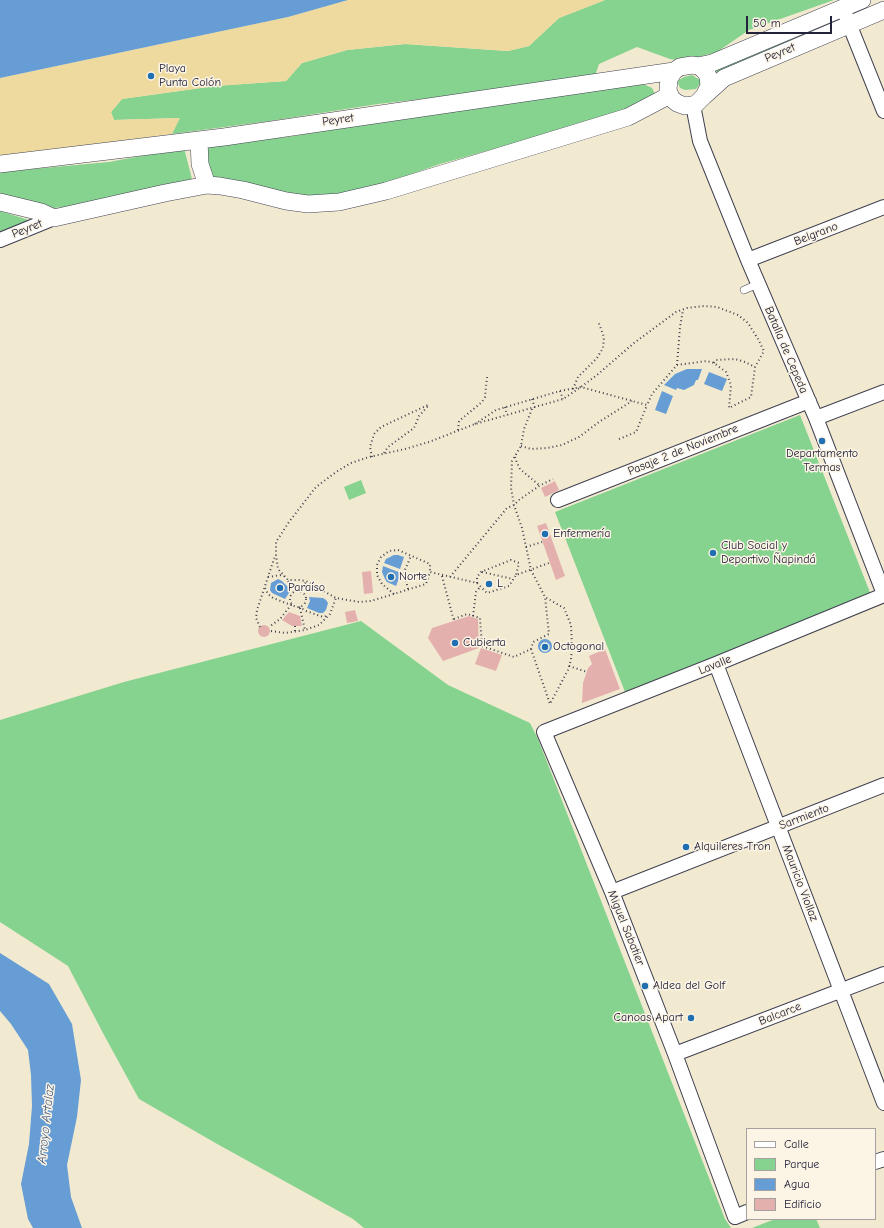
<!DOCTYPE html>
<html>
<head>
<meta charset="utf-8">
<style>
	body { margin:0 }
	#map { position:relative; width:884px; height:1228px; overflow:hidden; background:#f2ead0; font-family:"Comic Neue",sans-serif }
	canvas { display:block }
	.legend { position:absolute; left:746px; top:1128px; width:130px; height:92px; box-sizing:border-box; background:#fcf5e5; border:1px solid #a5a1a1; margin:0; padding:5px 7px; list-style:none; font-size:12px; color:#22223b }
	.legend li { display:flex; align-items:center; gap:8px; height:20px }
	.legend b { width:20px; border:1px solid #a5a1a1 }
	.scale { position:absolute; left:746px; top:16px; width:86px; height:18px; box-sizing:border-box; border:2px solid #22223b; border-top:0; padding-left:5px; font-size:12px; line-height:14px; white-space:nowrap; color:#22223b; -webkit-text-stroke:3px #fcf5e5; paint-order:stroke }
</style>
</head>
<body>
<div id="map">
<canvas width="884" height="1228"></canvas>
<ul class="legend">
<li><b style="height:5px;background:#fff"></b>Calle</li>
<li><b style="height:11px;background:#86d28f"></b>Parque</li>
<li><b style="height:11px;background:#669dd4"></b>Agua</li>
<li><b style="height:11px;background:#e4b0ae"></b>Edificio</li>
</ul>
<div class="scale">50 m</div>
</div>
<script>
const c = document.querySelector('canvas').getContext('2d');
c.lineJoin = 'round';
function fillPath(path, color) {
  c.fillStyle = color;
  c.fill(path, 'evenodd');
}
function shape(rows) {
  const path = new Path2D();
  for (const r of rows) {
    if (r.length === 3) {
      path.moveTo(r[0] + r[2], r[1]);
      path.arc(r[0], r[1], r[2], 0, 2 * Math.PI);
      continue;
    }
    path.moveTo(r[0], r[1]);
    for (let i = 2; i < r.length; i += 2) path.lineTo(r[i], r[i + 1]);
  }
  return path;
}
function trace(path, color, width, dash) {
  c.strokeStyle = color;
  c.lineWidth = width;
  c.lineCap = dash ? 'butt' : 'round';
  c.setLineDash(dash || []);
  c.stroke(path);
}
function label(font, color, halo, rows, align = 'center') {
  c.font = font + ' "Comic Neue",sans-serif';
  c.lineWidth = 3;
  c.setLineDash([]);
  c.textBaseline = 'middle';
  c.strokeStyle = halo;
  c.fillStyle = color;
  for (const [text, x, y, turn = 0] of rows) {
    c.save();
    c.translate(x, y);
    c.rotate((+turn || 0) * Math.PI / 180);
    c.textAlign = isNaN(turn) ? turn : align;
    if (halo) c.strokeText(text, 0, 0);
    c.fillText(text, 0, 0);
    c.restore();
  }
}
fillPath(shape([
	[605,0,834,0,749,30,717,52,683,61,670,59,637,47,599,64,595,76,500,90,378,104,270,121,172,134,179,118,114,120,111,112,122,99,215,86,286,81,302,63,347,50,405,44,508,51,529,46,559,18],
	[831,19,834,25,716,76,713,69],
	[692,75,700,80,700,84,696,89,685,90,680,88,678,83,679,80,684,77],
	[637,81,652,88,655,94,655,100,562,130,440,164,372,188,334,195,296,195,236,180,213,179,207,175,206,147,211,144,288,137,390,120],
	[184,148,192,179,72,206,45,209,0,198,0,172,109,162],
	[0,211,32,221,0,234],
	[800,415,871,595,625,692,555,512],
	[361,480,366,493,349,500,344,487],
	[361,621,448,685,530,723,538,739,725,1219,731,1228,364,1228,353,1219,219,1145,139,1099,104,1035,68,966,0,922,0,720,124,682],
	[775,1219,816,1219,820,1228,752,1228]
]), '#86d28f');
fillPath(shape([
	[348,0,605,0,559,18,529,46,508,51,405,44,347,50,302,63,286,81,215,86,122,99,111,112,114,120,180,118,172,134,0,156,0,78,288,17]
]), '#eeda9e');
fillPath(shape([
	[0,0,348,0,288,17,0,78],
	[687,369,702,369,698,380,696,380,694,385,684,390,677,388,676,390,664,385,675,374],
	[709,372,727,379,722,391,704,384],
	[662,391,673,396,666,414,655,410],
	[394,555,398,555,404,557,400,569,384,563,386,559],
	[383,566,401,573,396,586,387,582,385,579,382,572],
	[278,579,282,581,291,590,285,599,272,593,270,590,271,583],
	[309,597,323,598,326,600,328,603,326,610,323,613,319,613,307,608,310,601],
	[545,646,7],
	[0,953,49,984,72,1024,81,1080,77,1117,67,1165,71,1197,82,1228,33,1228,28,1219,21,1184,29,1144,32,1106,31,1075,28,1050,11,1024,0,1011]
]), '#669dd4');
fillPath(shape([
	[555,481,559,490,545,497,541,488],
	[546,523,565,576,556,580,537,526],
	[371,571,373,593,364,594,362,572],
	[355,610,358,621,347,623,345,612],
	[289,612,300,616,302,626,292,626,282,620],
	[469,616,478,619,479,648,443,661,428,638,432,628],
	[264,631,6],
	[481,648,502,655,496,671,475,664],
	[605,649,620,689,582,703,583,683,588,668,592,664,589,656]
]), '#e4b0ae');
const service = shape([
	[744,290,758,284]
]);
const minor = shape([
	[846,16,884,111],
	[693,105,700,141,748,260,816,418,884,594],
	[0,240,54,218],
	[748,260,884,207],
	[816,418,884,392],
	[558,500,809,401],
	[716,664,884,1103],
	[612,892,884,785],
	[675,1054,884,974],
	[875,1162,884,1159],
	[747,1212,735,1217,675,1054,612,892,544,732,716,664,884,595]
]);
const tertiary = shape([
	[698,66,704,70,708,76,709,86,704,96,696,104,685,106,677,103,671,98,668,90,669,79,674,71,680,67,692,65,698,66,712,63,862,0],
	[704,96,724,78,884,10],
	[199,140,200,164,207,185],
	[0,164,224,137,674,71],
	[0,202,41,212,54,218,165,193,207,185,220,186,243,190,286,201,308,204,339,202,386,191,628,117,670,95]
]);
trace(service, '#414051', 8);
trace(minor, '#414051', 16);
trace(tertiary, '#414051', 18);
trace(shape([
	[714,363,716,360,735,359,745,362,755,367],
	[677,365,680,327,683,310],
	[573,389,578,377,597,358,603,348,604,337,598,321],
	[560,391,563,399],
	[532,399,535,408],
	[505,407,507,415],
	[475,424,496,410,560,391,581,387,647,405,652,394,677,365,707,361,714,363,726,372,731,385,729,408,751,397,755,367,764,351,758,339,748,323,738,315,717,307,704,306,687,308,676,312,634,343,597,375,581,387,563,399,475,424,429,442,405,449,369,457,351,463,336,472,316,487,289,522,276,542,276,555,278,569,288,580,299,580,306,581,336,598,359,602,371,601,426,584,430,572,477,583,487,593,509,586,516,575,549,563],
	[458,430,459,421,482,402,485,397,487,377],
	[619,439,636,432,647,405],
	[521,446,531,449,547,448,562,445,579,437,599,422,632,401],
	[384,453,388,447,414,428,419,416,429,405],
	[372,457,370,447,374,434,381,427,430,404],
	[515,457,517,463,520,469,539,485],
	[526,547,542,542],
	[482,572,513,579],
	[442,576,454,621],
	[268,577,281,575,284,576],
	[450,577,507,508,514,505,519,500,539,486,553,479],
	[288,581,296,591],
	[477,583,477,577,481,572,511,560,519,563,516,575],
	[265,588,268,594,273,598,291,605,280,619,269,627],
	[408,589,404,572,411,556],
	[298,599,8],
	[302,591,306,581],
	[394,594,382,584,377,575,377,565,381,557,389,551,398,550,430,564,430,572],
	[299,607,306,611,323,617,326,616],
	[300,608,305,630],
	[473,616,476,592,480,587],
	[454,619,467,614,480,618,482,646,514,657,531,649,533,642,549,634,545,597,531,570,522,528,514,505,511,488,512,461,521,446,524,429,532,409],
	[295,626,295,632],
	[260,627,256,618,257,610,275,556],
	[271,631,285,633,305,630,319,625,330,614,336,598],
	[531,649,550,704,568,670,571,660,572,646,571,625,564,608,545,597],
	[569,666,587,672]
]), '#414051', 2, [1, 3]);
trace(service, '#fff', 7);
trace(minor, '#fff', 14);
trace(tertiary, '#fff', 17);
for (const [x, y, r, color] of [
	[151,76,4,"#1f6fb2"],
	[822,441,4,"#1f6fb2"],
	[545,534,4,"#1f6fb2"],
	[713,553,4,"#1f6fb2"],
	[391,577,4,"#1f6fb2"],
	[489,584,4,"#1f6fb2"],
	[280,588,4,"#1f6fb2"],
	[455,643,4,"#1f6fb2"],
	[545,647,4,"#1f6fb2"],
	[686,847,4,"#1f6fb2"],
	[645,986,4,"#1f6fb2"],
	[691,1018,4,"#1f6fb2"]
]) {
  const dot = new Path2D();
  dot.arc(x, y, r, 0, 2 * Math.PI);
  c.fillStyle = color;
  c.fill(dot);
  trace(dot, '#fcf5e5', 1.5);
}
label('12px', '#22223b', '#fcf5e5', [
	["Peyret",780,53,-23],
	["Peyret",338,120,-8],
	["Peyret",27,229,-22],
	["Belgrano",816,234,-21],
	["Batalla de Cepeda",786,350,67],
	["Pasaje 2 de Noviembre",683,450,-22],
	["Lavalle",715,665,-22],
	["Sarmiento",804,817,-21],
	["Mauricio Viollaz",800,883,69],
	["Miguel Sabatier",626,928,68],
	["Balcarce",780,1014,-21]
]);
label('12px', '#22223b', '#fcf5e5', [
	["Playa",159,69],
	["Punta Colón",159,83],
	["Departamento",822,454,"center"],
	["Termas",822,468,"center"],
	["Enfermería",553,534],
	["Club Social y",721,546],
	["Deportivo Ñapindá",721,560],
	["Norte",399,577],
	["L",497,584],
	["Paraíso",288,588],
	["Cubierta",463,643],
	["Octogonal",553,647],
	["Alquileres Tron",694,847],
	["Aldea del Golf",653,986],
	["Canoas Apart",683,1018,"right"]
], 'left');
label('italic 13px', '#415980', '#fcf5e5', [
	["Arroyo Artalaz",46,1124,-84]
]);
</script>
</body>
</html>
